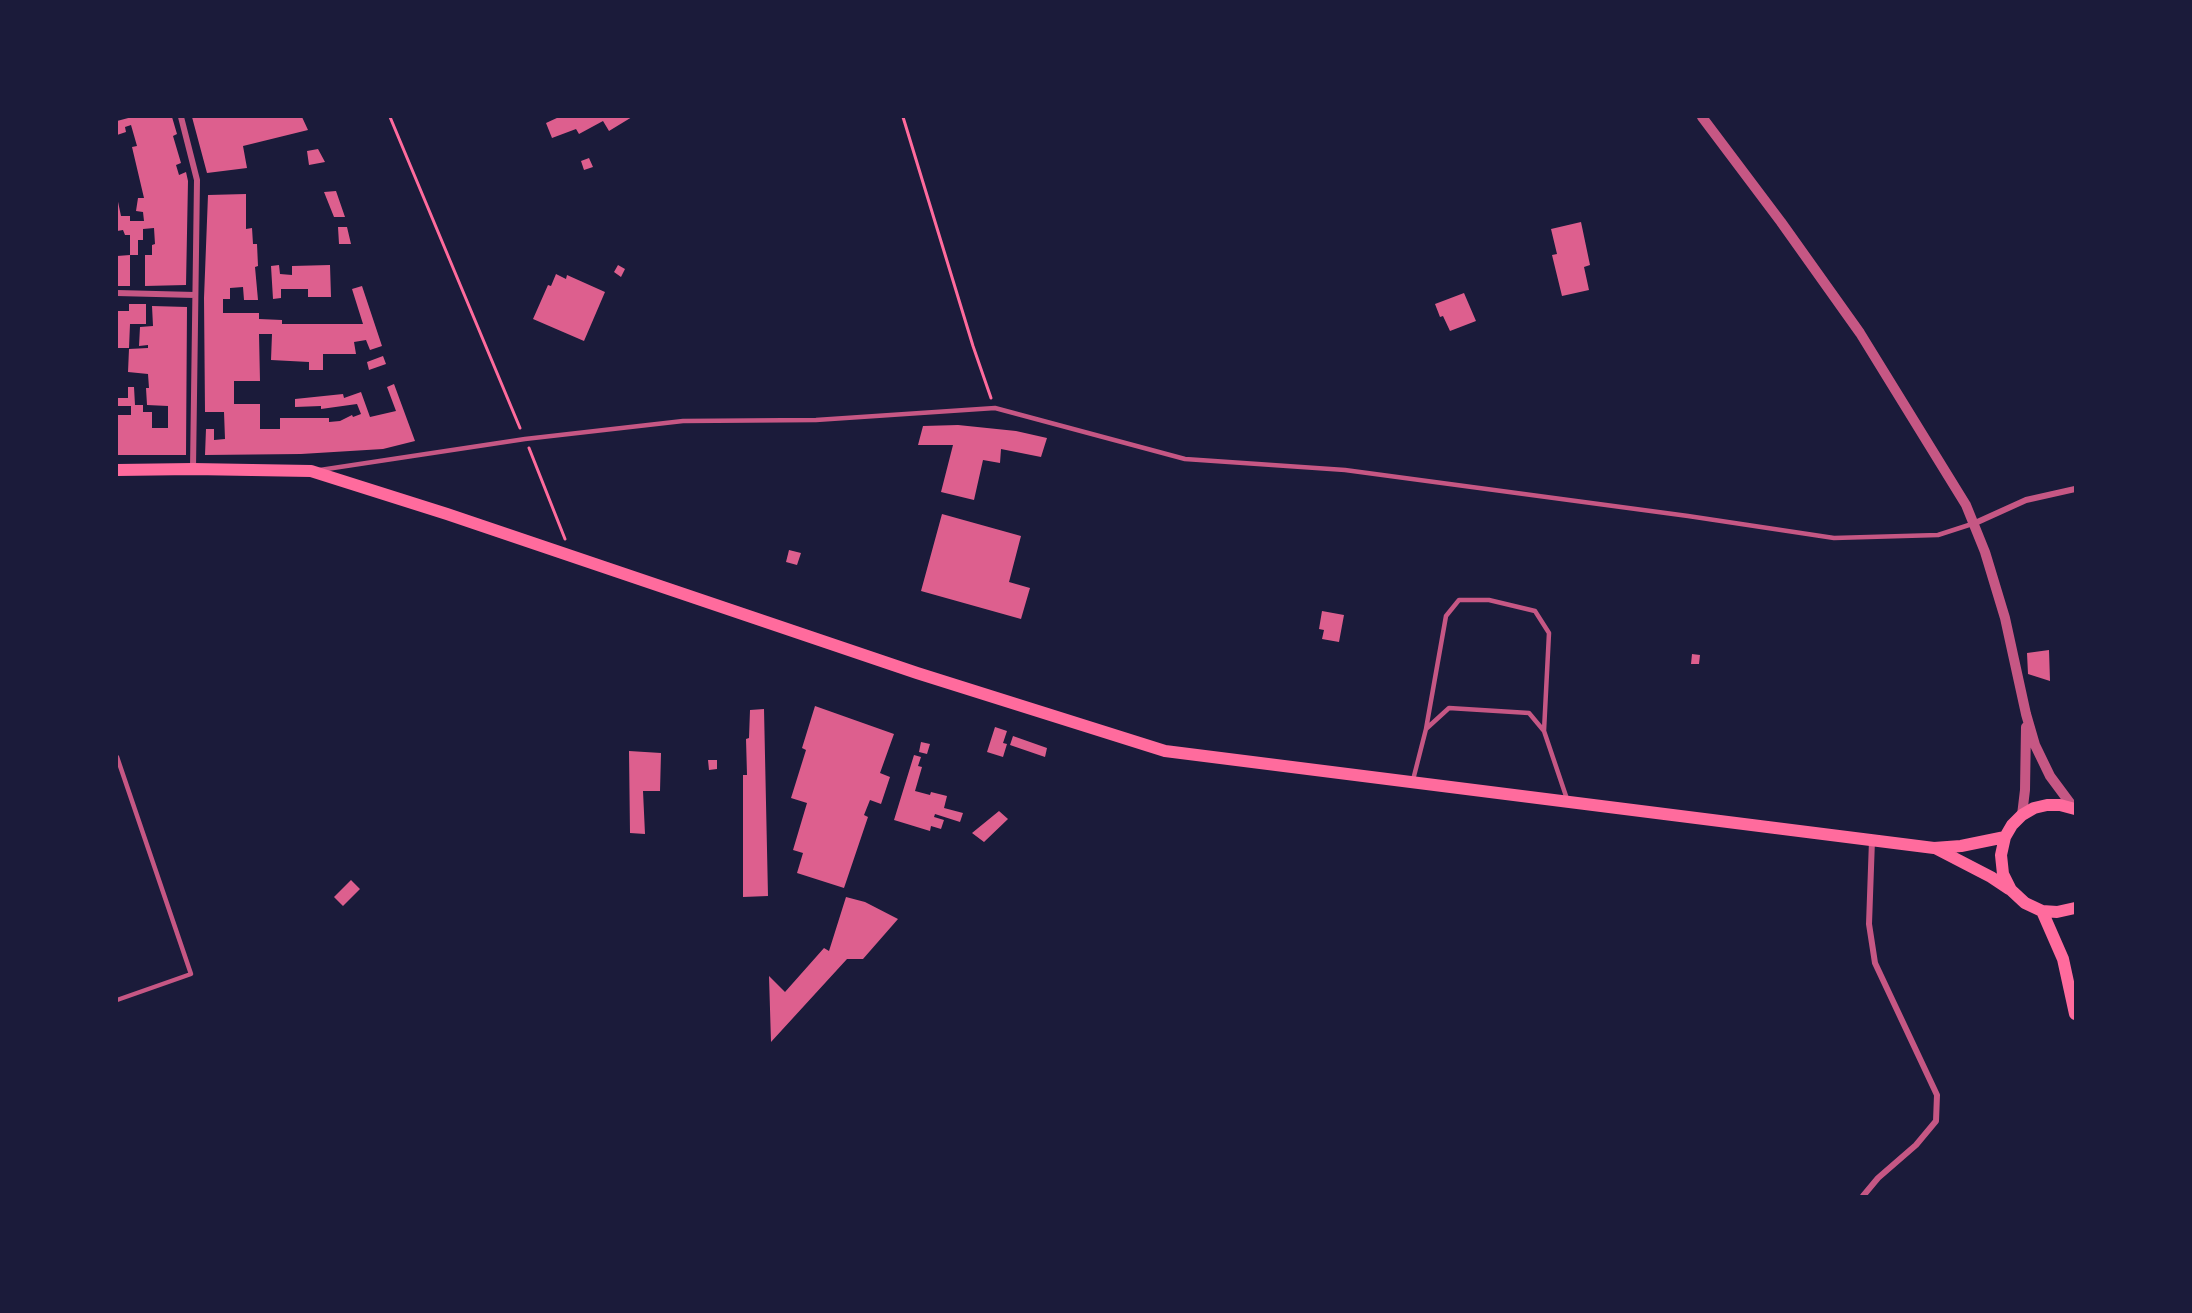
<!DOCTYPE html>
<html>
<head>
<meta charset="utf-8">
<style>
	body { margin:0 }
	#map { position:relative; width:2192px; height:1313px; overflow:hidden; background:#1b1b3a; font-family:Manrope,sans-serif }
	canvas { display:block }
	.frame { position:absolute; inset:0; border:118px solid #1b1b3a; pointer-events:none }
</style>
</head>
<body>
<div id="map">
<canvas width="2192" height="1313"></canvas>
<div class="frame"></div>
</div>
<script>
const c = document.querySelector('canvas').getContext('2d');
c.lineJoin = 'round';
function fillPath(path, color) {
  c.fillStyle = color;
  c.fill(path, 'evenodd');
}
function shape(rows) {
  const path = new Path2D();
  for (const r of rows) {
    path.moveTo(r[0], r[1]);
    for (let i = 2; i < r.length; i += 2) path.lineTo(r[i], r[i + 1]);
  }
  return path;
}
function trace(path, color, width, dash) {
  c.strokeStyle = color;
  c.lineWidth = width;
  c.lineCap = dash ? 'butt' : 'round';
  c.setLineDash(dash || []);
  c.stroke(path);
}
fillPath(shape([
	[132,117,172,117,177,134,173,136,181,163,176,165,179,175,186,172,188,181,186,285,145,286,145,255,152,255,152,245,155,244,154,228,143,229,143,240,138,240,138,255,130,255,130,286,117,286,117,256,130,255,130,235,125,235,123,230,117,231,117,197,121,216,130,216,130,221,144,221,143,212,136,211,138,198,144,198,132,147,137,146,131,125,125,127,126,132,117,135,117,121],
	[192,117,302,117,308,130,243,146,247,168,207,173],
	[559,117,632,117,609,131,603,121,579,134,576,129,552,138,546,123],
	[318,149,325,162,309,165,307,151],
	[589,158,593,167,584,170,581,161],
	[336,191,345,217,334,217,324,192],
	[246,194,246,229,252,228,253,244,257,244,258,266,255,267,258,300,244,300,243,287,230,288,230,299,223,299,223,313,259,313,259,319,282,320,282,324,363,324,352,289,362,286,382,346,370,350,366,340,354,342,356,354,323,354,323,370,309,370,309,362,271,360,272,334,259,334,260,381,234,381,234,404,260,404,260,429,280,429,280,418,329,418,329,422,340,421,352,415,353,417,361,414,357,404,321,409,321,406,295,407,295,399,343,394,344,398,361,392,370,417,396,411,387,387,394,384,415,441,383,449,301,454,205,455,206,429,214,429,214,440,225,439,224,412,205,412,204,298,208,195],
	[1581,222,1590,265,1584,267,1589,290,1562,296,1552,255,1557,254,1551,229],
	[338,227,347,227,351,244,339,244],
	[279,265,280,274,292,275,292,266,330,265,331,297,308,297,308,289,281,289,281,298,273,299,271,266],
	[618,265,625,269,621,277,614,272],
	[556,274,566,279,567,275,605,292,584,341,533,319,548,285,551,286],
	[1464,293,1476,321,1450,331,1443,316,1440,317,1435,304],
	[129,304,146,304,146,324,130,324,129,348,117,348,117,311,129,311],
	[152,306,187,307,186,455,117,455,117,415,131,415,131,406,117,406,117,398,128,398,128,387,134,387,135,405,143,405,143,412,152,412,152,428,168,428,168,406,147,405,146,388,149,388,148,374,128,372,129,349,148,348,148,345,139,346,140,327,153,326],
	[383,356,386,364,369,370,367,362],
	[958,425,1016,431,1047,438,1041,457,1001,449,1000,463,983,460,974,500,941,492,953,445,918,445,923,426],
	[942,514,1021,536,1009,582,1030,588,1021,619,921,591],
	[789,550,801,553,797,565,786,562],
	[1322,611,1344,615,1339,642,1322,639,1324,630,1319,629],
	[2049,650,2050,681,2028,674,2027,653],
	[1692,654,1700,655,1699,664,1691,664],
	[815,706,894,734,880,773,890,777,881,804,870,800,864,815,868,817,844,888,797,873,803,853,793,850,807,803,791,798,806,750,802,748],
	[764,709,768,896,743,897,743,775,747,775,746,739,749,738,750,710],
	[995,727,1007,731,1003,743,1007,744,1003,757,987,752],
	[1013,736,1047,748,1045,757,1010,745],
	[921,742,930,744,927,754,919,752],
	[629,751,661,753,660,791,643,791,645,834,630,833],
	[914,755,921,757,918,766,922,767,915,791,930,795,931,792,947,796,944,808,963,813,960,822,935,814,934,817,944,820,941,829,931,826,930,831,894,820],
	[708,760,717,760,717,769,709,770],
	[999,811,1008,819,984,842,972,833],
	[351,880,360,889,343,906,334,897],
	[846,897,865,902,898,919,863,959,847,959,771,1042,769,976,785,992,824,948,829,951]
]), '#dd5f8e');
trace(shape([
	[390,117,520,428],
	[903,117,973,346,991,398],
	[529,448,565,539]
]), '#ff6b9d', 3);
trace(shape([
	[320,470,525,439,683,421,816,420,995,408,1185,459,1345,470,1688,516,1834,538,1938,535,1972,524],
	[1426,729,1446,616,1459,600,1489,600,1535,611,1549,633,1544,731],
	[117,757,191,974,117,1000],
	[1413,780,1426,729,1449,708,1529,713,1544,731,1567,799]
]), '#c65784', 4.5);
trace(shape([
	[181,117,197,180,193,468],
	[117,293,195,295],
	[1973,524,2026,500,2075,489],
	[1863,1196,1878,1178,1916,1145,1936,1121,1937,1095,1875,963,1869,924,1872,840]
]), '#c65784', 6);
trace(shape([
	[1702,117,1781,222,1860,333,1966,505,1985,552,2005,618,2026,714,2035,745,2050,776,2073,807],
	[2022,815,2025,790,2026,727]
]), '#c65784', 10);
trace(shape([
	[117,470,193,469,311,471,447,514,917,673,1165,751,1934,848,1961,846,2005,837],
	[2075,809,2060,805,2047,805,2034,808,2022,815,2012,825,2005,837,2001,855,2003,874,2011,890,2025,903,2042,911,2057,912,2075,908],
	[1935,848,1991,877,2009,889],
	[2042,911,2063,959,2075,1014]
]), '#ff6b9d', 12);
</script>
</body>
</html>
